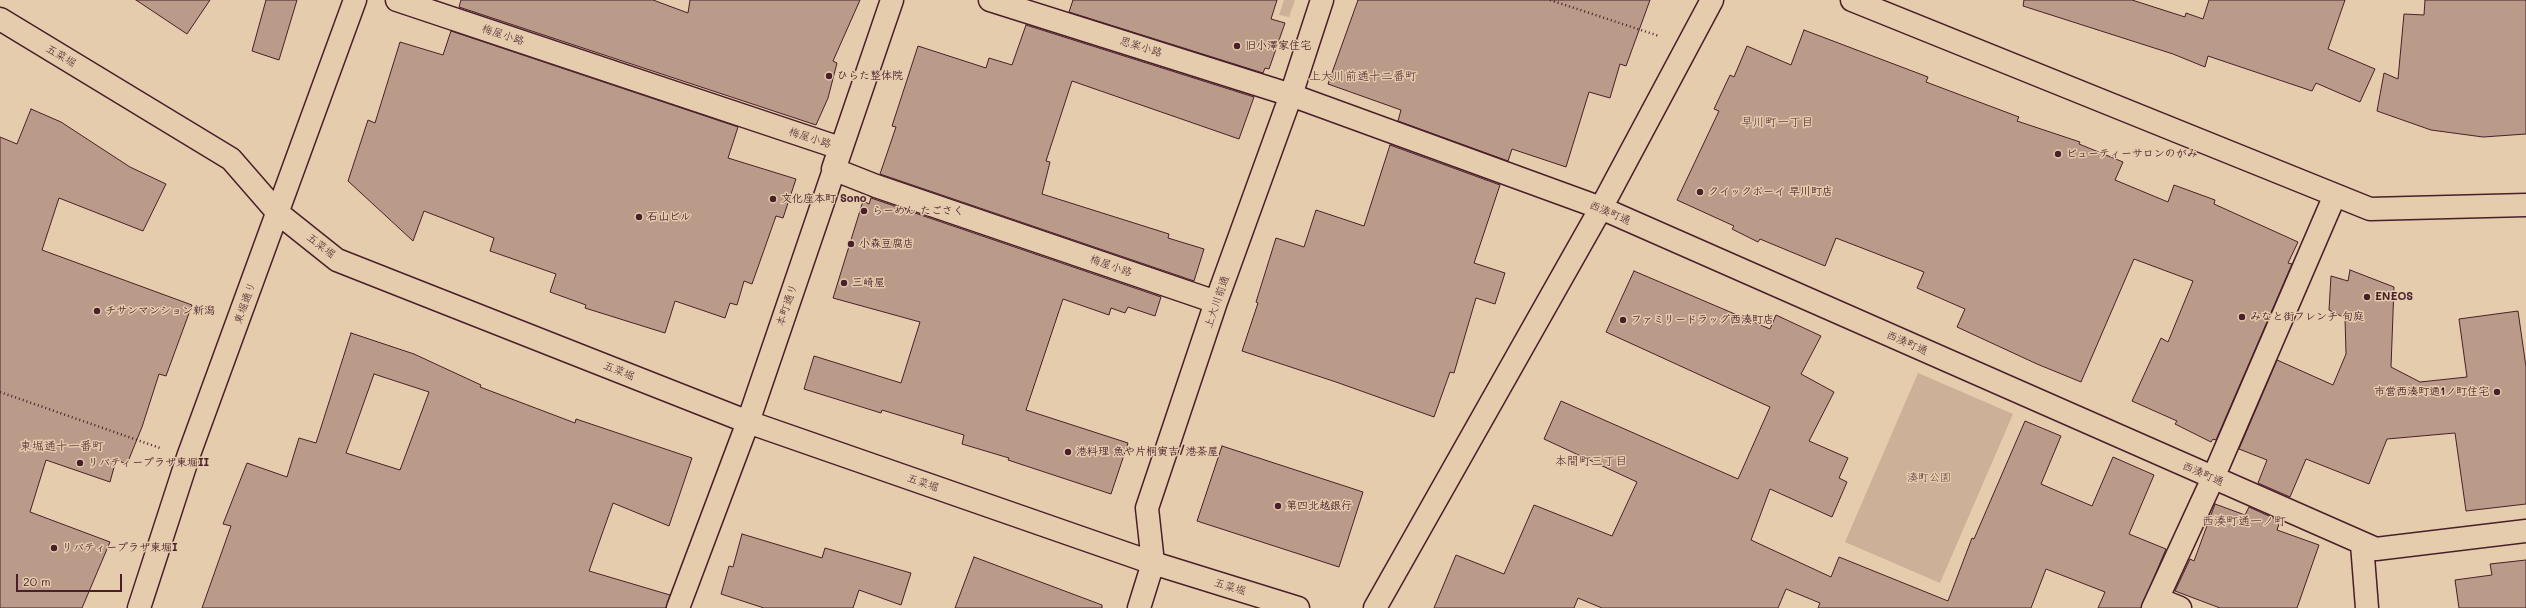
<!DOCTYPE html>
<html>
<head>
<meta charset="utf-8">
<style>
	body { margin:0 }
	#map { position:relative; width:2526px; height:608px; overflow:hidden; background:#e5ccad; font-family:Mali,sans-serif }
	canvas { display:block }
	.scale { position:absolute; left:16px; top:574px; width:106px; height:18px; box-sizing:border-box; border:2px solid #4a1f2b; border-top:0; padding-left:5px; font-size:12px; line-height:14px; white-space:nowrap; color:#4a1f2b; -webkit-text-stroke:3px #e5ccad; paint-order:stroke }
</style>
</head>
<body>
<div id="map">
<canvas width="2526" height="608"></canvas>
<div class="scale">20 m</div>
</div>
<script>
const c = document.querySelector('canvas').getContext('2d');
c.lineJoin = 'round';
function fillPath(path, color) {
  c.fillStyle = color;
  c.fill(path, 'evenodd');
}
function shape(rows) {
  const path = new Path2D();
  for (const r of rows) {
    path.moveTo(r[0], r[1]);
    for (let i = 2; i < r.length; i += 2) path.lineTo(r[i], r[i + 1]);
  }
  return path;
}
function trace(path, color, width, dash) {
  c.strokeStyle = color;
  c.lineWidth = width;
  c.lineCap = dash ? 'butt' : 'round';
  c.setLineDash(dash || []);
  c.stroke(path);
}
function label(font, color, halo, rows, align = 'center') {
  c.font = font + ' Mali,"Klee One",sans-serif';
  c.lineWidth = 3;
  c.setLineDash([]);
  c.textBaseline = 'middle';
  c.strokeStyle = halo;
  c.fillStyle = color;
  for (const [text, x, y, turn = 0] of rows) {
    c.save();
    c.translate(x, y);
    c.rotate((+turn || 0) * Math.PI / 180);
    c.textAlign = isNaN(turn) ? turn : align;
    if (halo) c.strokeText(text, 0, 0);
    c.fillText(text, 0, 0);
    c.restore();
  }
}
fillPath(shape([
	[1284,0,1295,0,1289,17,1279,15],
	[1918,373,2013,414,1940,583,1845,542]
]), '#ccb098');
const building = shape([
	[136,0,210,0,187,34,136,0],
	[266,0,297,0,279,60,252,51,266,0],
	[461,0,653,0,688,13,690,0,860,0,833,61,837,63,828,98,816,125,459,7,461,0],
	[1073,0,1277,0,1271,19,1285,23,1269,69,1265,68,1263,73,1069,12,1073,0],
	[1358,0,1650,0,1626,66,1620,64,1610,98,1589,92,1566,167,1512,149,1508,161,1398,121,1401,110,1328,84,1358,0],
	[2024,0,2132,0,2185,17,2186,13,2203,19,2209,0,2345,0,2328,49,2375,69,2360,102,2316,83,2312,91,2208,56,2205,67,2173,54,2023,6,2024,0],
	[2425,0,2526,0,2526,134,2483,137,2431,130,2377,111,2384,73,2398,79,2404,14,2424,15,2425,0],
	[1026,25,1254,97,1239,139,1072,81,1046,161,1050,162,1042,194,1169,234,1168,238,1204,249,1194,281,880,174,896,127,892,126,918,46,986,68,989,58,1012,65,1026,25],
	[1804,30,1928,77,1926,82,2019,117,2017,121,2080,142,2079,144,2123,162,2115,180,2168,202,2174,185,2215,200,2214,204,2298,242,2288,263,2292,264,2216,440,2213,439,2211,442,2175,424,2177,421,2132,401,2161,338,2168,342,2193,281,2134,259,2081,382,2037,364,1957,327,1965,309,1917,288,1924,272,1836,238,1825,266,1760,239,1758,242,1732,229,1734,226,1677,200,1719,111,1714,109,1730,75,1734,77,1747,46,1791,65,1804,30],
	[451,31,738,127,728,158,796,179,783,218,776,216,752,284,744,281,737,305,730,303,725,318,675,301,665,333,585,308,586,305,550,292,556,274,490,251,494,238,424,211,413,241,348,181,368,120,375,123,400,42,443,55,451,31],
	[31,109,61,122,130,167,166,184,143,231,59,198,42,250,192,305,166,376,159,374,142,427,127,464,116,460,110,482,46,460,30,512,110,542,82,608,0,608,0,137,17,144,31,109],
	[1390,145,1500,185,1474,263,1505,273,1495,304,1476,298,1454,373,1450,372,1434,417,1336,382,1242,351,1258,303,1256,302,1276,238,1304,247,1316,210,1364,226,1390,145],
	[871,198,1161,297,1155,316,1128,307,1125,313,1111,308,1109,315,1063,299,1026,410,1128,443,1111,494,1008,460,1009,458,962,444,964,435,882,410,881,413,804,389,814,356,901,383,920,322,833,298,863,201,869,204,871,198],
	[2350,270,2394,287,2391,367,2420,382,2467,377,2459,319,2518,311,2526,367,2526,504,2466,511,2455,433,2387,439,2369,484,2306,459,2290,497,2258,483,2267,460,2239,449,2277,360,2333,385,2346,354,2345,318,2329,310,2331,276,2348,281,2350,270],
	[1634,271,1770,329,1776,315,1821,336,1801,374,1834,392,1809,441,1848,458,1839,478,1847,482,1832,517,1770,489,1751,540,1831,577,1839,557,1948,601,1972,538,1974,539,2025,421,2061,436,2041,484,2092,506,2113,457,2154,475,2129,534,2166,549,2141,608,2098,608,2105,592,2046,569,2031,608,1818,608,1820,603,1786,589,1778,608,1602,608,1578,598,1574,608,1434,608,1456,555,1504,574,1534,505,1612,536,1637,482,1544,439,1561,401,1738,479,1770,407,1606,332,1634,271],
	[351,333,414,354,481,385,480,387,575,423,576,419,692,458,669,526,613,503,589,571,670,595,666,608,202,608,231,526,223,524,247,463,287,477,299,438,316,443,351,333],
	[374,374,429,392,400,470,346,453,374,374],
	[1222,446,1363,492,1339,567,1197,521,1222,446],
	[2215,504,2245,515,2249,507,2280,521,2277,530,2319,545,2297,608,2220,608,2175,591,2190,559,2194,561,2215,504],
	[742,534,822,558,825,548,911,573,901,605,859,590,853,608,764,608,721,594,729,566,733,567,742,534],
	[974,557,1102,605,1102,608,955,608,974,557],
	[2526,560,2526,608,2459,608,2455,580,2492,575,2490,564,2526,560]
]);
fillPath(building, '#ba9b89');
trace(building, '#4a1f2b', 1);
const minor = shape([
	[397,0,840,148,833,169,876,186,1216,302],
	[990,0,1291,95,1601,208,2376,549,2526,531],
	[1852,0,2370,209,2526,205],
	[0,19,231,159,278,213,337,260,748,422,1153,563,1298,608],
	[2362,544,2367,608],
	[2158,599,2180,608],
	[139,608,188,457,355,0],
	[678,608,748,422,892,0],
	[1139,608,1153,563,1147,508,1216,302,1291,95,1322,0],
	[1375,608,1601,208,1712,0],
	[2153,608,2213,478,2335,195]
]);
trace(minor, '#4a1f2b', 25);
trace(shape([
	[1550,0,1659,36],
	[0,392,160,448]
]), '#4a1f2b', 2.5, [1, 3]);
trace(minor, '#e5ccad', 22);
for (const [x, y, r, color] of [
	[1237,46,4,"#4a1f2b"],
	[829,76,4,"#4a1f2b"],
	[2058,154,4,"#4a1f2b"],
	[1700,192,4,"#4a1f2b"],
	[773,199,4,"#4a1f2b"],
	[864,211,4,"#4a1f2b"],
	[639,217,4,"#4a1f2b"],
	[851,244,4,"#4a1f2b"],
	[844,283,4,"#4a1f2b"],
	[2367,297,4,"#4a1f2b"],
	[97,311,4,"#4a1f2b"],
	[2242,317,4,"#4a1f2b"],
	[1623,320,4,"#4a1f2b"],
	[2497,392,4,"#4a1f2b"],
	[1068,452,4,"#4a1f2b"],
	[80,463,4,"#4a1f2b"],
	[1278,506,4,"#4a1f2b"],
	[54,548,4,"#4a1f2b"]
]) {
  const dot = new Path2D();
  dot.arc(x, y, r, 0, 2 * Math.PI);
  c.fillStyle = color;
  c.fill(dot);
  trace(dot, '#e5ccad', 1.5);
}
label('11px', '#4a1f2b', '#e5ccad', [
	["梅屋小路",503,35,18],
	["思案小路",1141,47,17],
	["五菜堀",61,56,31],
	["梅屋小路",810,138,18],
	["西湊町通",1610,213,23],
	["五菜堀",321,246,38],
	["梅屋小路",1111,266,19],
	["上大川前通",1217,302,-71],
	["東堀通り",245,303,-70],
	["本町通り",787,305,-71],
	["西湊町通",1907,343,24],
	["五菜堀",619,371,22],
	["西湊町通",2203,474,24],
	["五菜堀",923,483,19],
	["五菜堀",1230,587,17]
]);
label('bold 11px', '#4a1f2b', '#e5ccad', [
	["旧小澤家住宅",1245,46],
	["ひらた整体院",837,76],
	["ビューティーサロンのがみ",2066,154],
	["クイックボーイ 早川町店",1708,192],
	["文化座本町 Sono",781,199],
	["らーめん たごさく",872,211],
	["石山ビル",647,217],
	["小森豆腐店",859,244],
	["三崎屋",852,283],
	["ENEOS",2375,297],
	["チサンマンション新潟",105,311],
	["みなと街フレンチ 旬庭",2250,317],
	["ファミリードラッグ西湊町店",1631,320],
	["市営西湊町通1ノ町住宅",2489,392,"right"],
	["港料理 魚や片桐寅吉/港茶屋",1076,452],
	["リバティープラザ東堀II",88,463],
	["第四北越銀行",1286,506],
	["リバティープラザ東堀I",62,548]
], 'left');
label('11px', '#5e353b', '#e5ccad', [
	["湊町公園",1929,478]
]);
label('12px', '#4a1f2b', '#e5ccad', [
	["上大川前通十二番町",1363,76],
	["早川町一丁目",1777,122],
	["東堀通十一番町",62,446],
	["本間町三丁目",1591,461],
	["西湊町通一ノ町",2244,521]
]);
</script>
</body>
</html>
